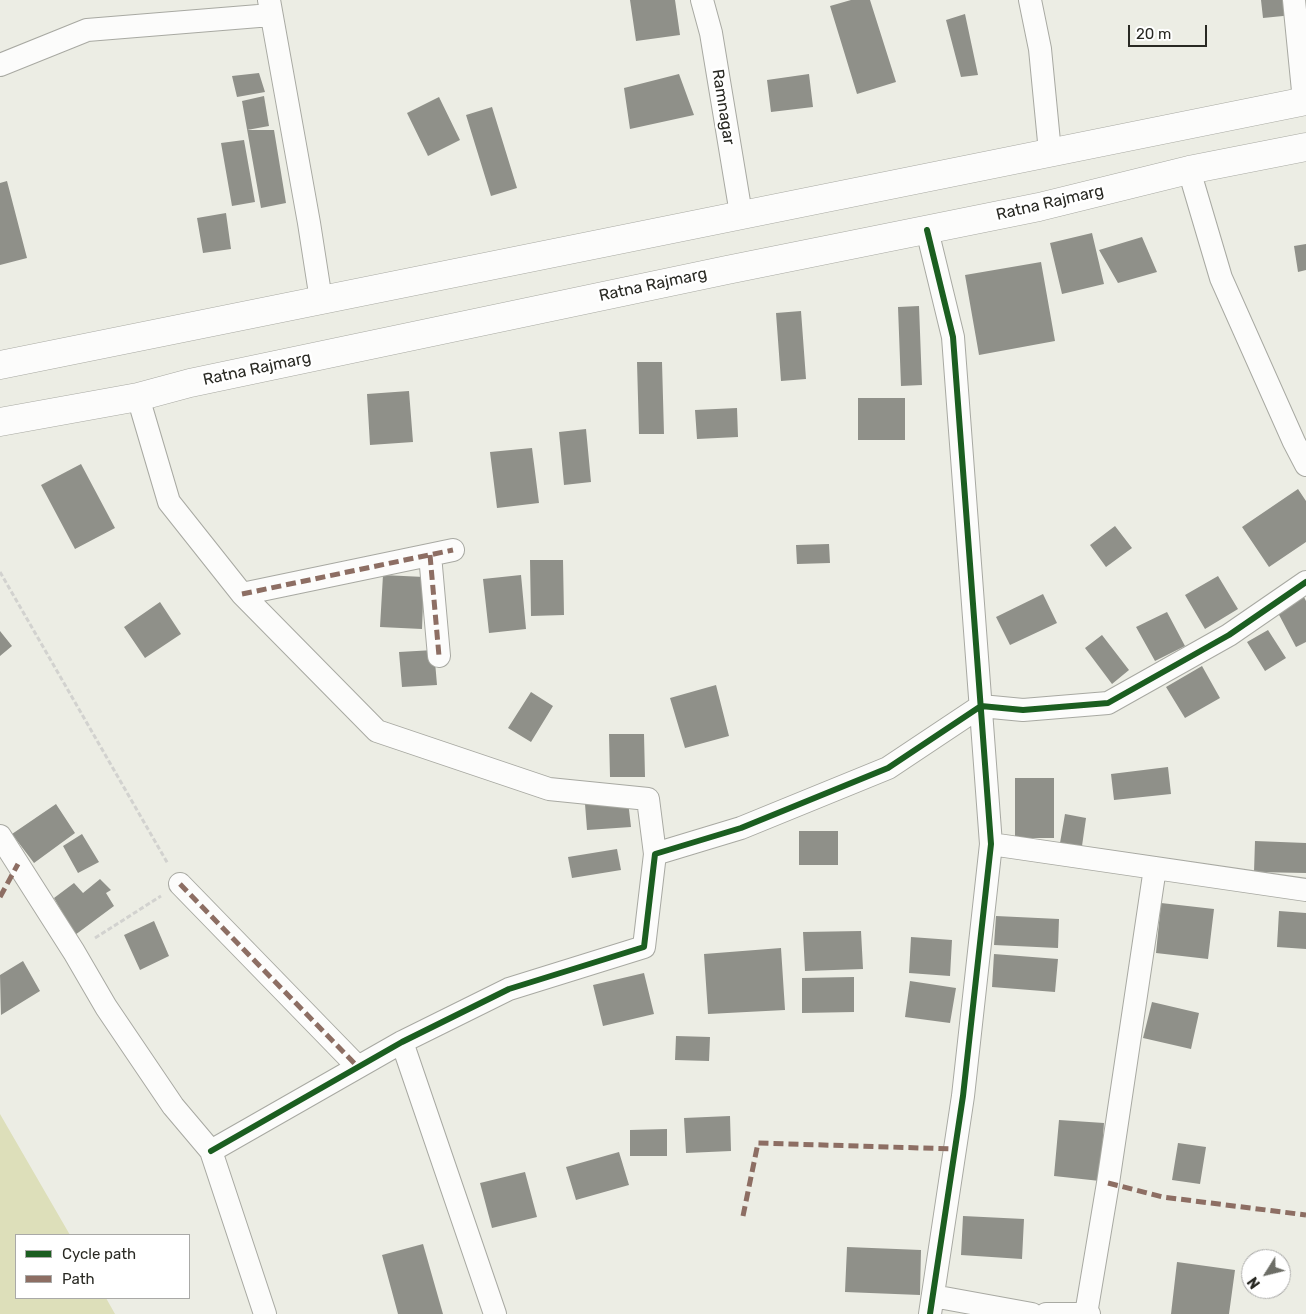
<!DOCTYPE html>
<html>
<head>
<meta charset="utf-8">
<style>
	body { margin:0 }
	#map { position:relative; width:1306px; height:1314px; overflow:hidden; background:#ecede4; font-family:Rubik,sans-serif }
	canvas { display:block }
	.legend { position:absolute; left:15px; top:1234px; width:175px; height:65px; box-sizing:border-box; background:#fff; border:1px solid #a9a9a7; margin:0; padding:6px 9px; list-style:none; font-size:15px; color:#292923 }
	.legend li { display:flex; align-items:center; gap:10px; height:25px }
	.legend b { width:25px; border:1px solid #a9a9a7 }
	.north { position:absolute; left:1241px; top:1249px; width:50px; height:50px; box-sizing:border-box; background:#fff; border:1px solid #a9a9a7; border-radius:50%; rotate:234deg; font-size:14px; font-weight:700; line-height:20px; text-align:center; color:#292923 }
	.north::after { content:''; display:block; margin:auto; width:18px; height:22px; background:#6d6e67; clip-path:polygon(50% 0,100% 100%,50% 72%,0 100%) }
	.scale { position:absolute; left:1128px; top:25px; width:79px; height:22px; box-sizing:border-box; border:2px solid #292923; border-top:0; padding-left:6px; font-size:15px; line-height:18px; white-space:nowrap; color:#292923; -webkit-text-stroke:4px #fff; paint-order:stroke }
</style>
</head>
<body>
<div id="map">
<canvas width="1306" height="1314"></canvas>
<ul class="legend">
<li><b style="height:6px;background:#1b5e20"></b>Cycle path</li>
<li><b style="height:6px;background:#8d6e63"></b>Path</li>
</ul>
<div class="north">N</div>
<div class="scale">20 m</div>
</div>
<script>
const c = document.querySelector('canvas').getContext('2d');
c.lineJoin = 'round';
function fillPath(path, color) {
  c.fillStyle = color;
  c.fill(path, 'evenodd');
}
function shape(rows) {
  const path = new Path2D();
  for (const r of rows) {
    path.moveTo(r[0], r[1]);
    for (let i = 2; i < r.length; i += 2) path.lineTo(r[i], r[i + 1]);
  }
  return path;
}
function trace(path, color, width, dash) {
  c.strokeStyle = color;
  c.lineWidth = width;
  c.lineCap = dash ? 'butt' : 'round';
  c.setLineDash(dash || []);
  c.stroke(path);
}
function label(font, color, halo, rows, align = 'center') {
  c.font = font + ' Rubik,sans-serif';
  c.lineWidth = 5;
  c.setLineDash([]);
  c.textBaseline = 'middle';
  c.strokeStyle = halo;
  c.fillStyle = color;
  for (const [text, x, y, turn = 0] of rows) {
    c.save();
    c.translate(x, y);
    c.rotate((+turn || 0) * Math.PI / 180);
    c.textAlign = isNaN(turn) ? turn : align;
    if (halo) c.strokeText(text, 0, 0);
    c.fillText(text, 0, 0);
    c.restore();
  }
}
fillPath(shape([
	[0,1114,70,1235,16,1235,16,1298,106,1298,115,1314,0,1314]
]), '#dddfba');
fillPath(shape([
	[630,0,675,0,680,35,636,41],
	[851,0,870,0,896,82,857,94,830,6],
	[1261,0,1292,0,1293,15,1263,18],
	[965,14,978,75,961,77,946,20],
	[259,73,265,92,237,97,232,76],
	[679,74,694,115,630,129,624,88],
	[809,74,813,107,771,112,767,80],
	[264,96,269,126,247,130,274,130,286,203,261,208,242,101],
	[439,97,460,140,428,156,407,113],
	[492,107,517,188,491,196,466,115],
	[244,140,255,202,232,206,221,143],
	[7,181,27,258,0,265,0,183],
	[226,213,231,249,203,253,197,218],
	[1092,233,1104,284,1062,294,1050,243],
	[1142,237,1157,272,1118,283,1099,250],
	[1306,244,1306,270,1298,272,1294,246],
	[1041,262,1055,341,979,355,965,275],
	[919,306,922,385,901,386,898,307],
	[801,311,806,379,781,381,776,313],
	[637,362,662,362,664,434,639,434],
	[409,391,413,442,370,445,367,394],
	[858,398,905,398,905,440,858,440],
	[737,408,738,437,697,439,695,410],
	[586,429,591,482,564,485,559,432],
	[532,448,539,503,497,508,490,452],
	[81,464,115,528,75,549,41,485],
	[1298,489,1306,501,1306,542,1269,567,1242,527],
	[1115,526,1132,548,1106,567,1090,545],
	[829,544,830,563,797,564,796,545],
	[530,560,563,560,564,615,531,616],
	[383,575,424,577,422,629,380,627],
	[521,575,526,629,489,633,483,579],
	[1218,576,1238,609,1205,629,1185,595],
	[1043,594,1057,623,1010,645,996,617],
	[1304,597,1306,601,1306,642,1296,647,1277,611],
	[160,602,181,634,145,658,124,627],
	[1167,612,1185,646,1155,661,1136,627],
	[1268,630,1286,658,1265,671,1247,642],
	[0,631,12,646,0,656],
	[1102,635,1129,670,1112,684,1085,648],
	[434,650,437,685,402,687,399,652],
	[1202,666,1220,698,1185,718,1166,687],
	[716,685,729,736,685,748,670,698],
	[531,692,553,706,531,742,508,728],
	[609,734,644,734,645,777,610,777],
	[1168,767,1171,794,1114,800,1111,774],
	[1015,778,1054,778,1054,838,1015,838],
	[628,801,631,827,587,830,585,804],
	[56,804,75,833,34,863,12,834],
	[1065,814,1086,818,1082,846,1060,843],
	[799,831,838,831,838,865,799,865],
	[82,834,99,862,78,873,63,846],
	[1255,841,1306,843,1306,873,1254,872],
	[617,849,621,870,572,878,568,857],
	[100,879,111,890,106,893,114,906,75,935,54,898,74,883,83,893],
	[1161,903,1214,909,1208,959,1156,953],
	[1279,911,1306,913,1306,949,1277,947],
	[996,916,1059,919,1058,948,994,945],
	[154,921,169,956,140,970,124,935],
	[861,931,863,969,805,971,803,932],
	[911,937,952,940,950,976,909,973],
	[781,948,785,1010,708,1014,704,954],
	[994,954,1058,959,1055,992,992,987],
	[23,961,40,991,1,1015,0,975],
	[644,973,654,1014,603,1026,593,985],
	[854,977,854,1012,802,1013,802,978],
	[910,981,956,988,950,1023,905,1017],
	[1152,1002,1199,1013,1191,1049,1143,1038],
	[676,1036,710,1037,709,1061,675,1060],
	[730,1116,731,1151,686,1153,684,1118],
	[1059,1120,1104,1123,1100,1181,1054,1176],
	[667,1129,667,1156,630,1156,630,1130],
	[1178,1143,1206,1147,1200,1184,1172,1180],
	[619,1152,629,1185,576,1200,566,1167],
	[525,1172,537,1217,492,1228,480,1183],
	[963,1216,1024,1219,1022,1259,961,1255],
	[423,1244,443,1314,398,1314,382,1255],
	[847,1247,921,1250,920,1295,845,1292],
	[1177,1262,1235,1270,1229,1314,1171,1314]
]), '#8f9089');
const street = shape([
	[269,0,309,223,321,300],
	[702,0,711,33,741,214],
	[1030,0,1040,49,1050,152],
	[1294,0,1304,101],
	[0,65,87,30,271,15],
	[1189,170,1221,278,1294,442,1306,465],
	[927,230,953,337,991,844,963,1096,930,1314],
	[138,397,169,502,242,594,377,731,549,789,648,799,655,854],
	[430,555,439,656],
	[242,594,453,550],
	[0,836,74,952,106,1007,173,1106,211,1151,265,1314],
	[991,844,1306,890],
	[180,884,358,1067],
	[402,1042,495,1314],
	[211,1151,402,1042,509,989,644,947,655,854,741,828,888,768,981,706,1023,710,1108,703,1229,635,1306,582],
	[933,1296,1032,1314],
	[1046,1314,1089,1314],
	[1086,1314,1108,1183,1155,868]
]);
const highway = shape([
	[0,365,1306,101],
	[0,422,138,397,190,383,727,270,1039,207,1189,170,1306,147]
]);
trace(street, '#a8a9a2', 24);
trace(highway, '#a8a9a2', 29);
trace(shape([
	[0,572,168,864],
	[95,938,161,896]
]), '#d2d2cf', 3, [5, 2.5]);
trace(street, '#fcfcfb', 22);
trace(highway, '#fcfcfb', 28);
trace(shape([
	[430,555,439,656],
	[242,594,453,550],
	[180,884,358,1067],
	[0,897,18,864],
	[1108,1183,1163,1197,1306,1215],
	[743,1216,758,1143,955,1149]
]), '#8d6e63', 5, [10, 5]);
trace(shape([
	[927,230,953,337,991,844,963,1096,930,1314],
	[211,1151,402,1042,509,989,644,947,655,854,741,828,888,768,981,706,1023,710,1108,703,1229,635,1306,582]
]), '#1b5e20', 6);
label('16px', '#292923', '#fff', [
	["Ramnagar",723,107,81],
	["Ratna Rajmarg",1050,203,-13],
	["Ratna Rajmarg",653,285,-12],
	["Ratna Rajmarg",257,369,-12]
]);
</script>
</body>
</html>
